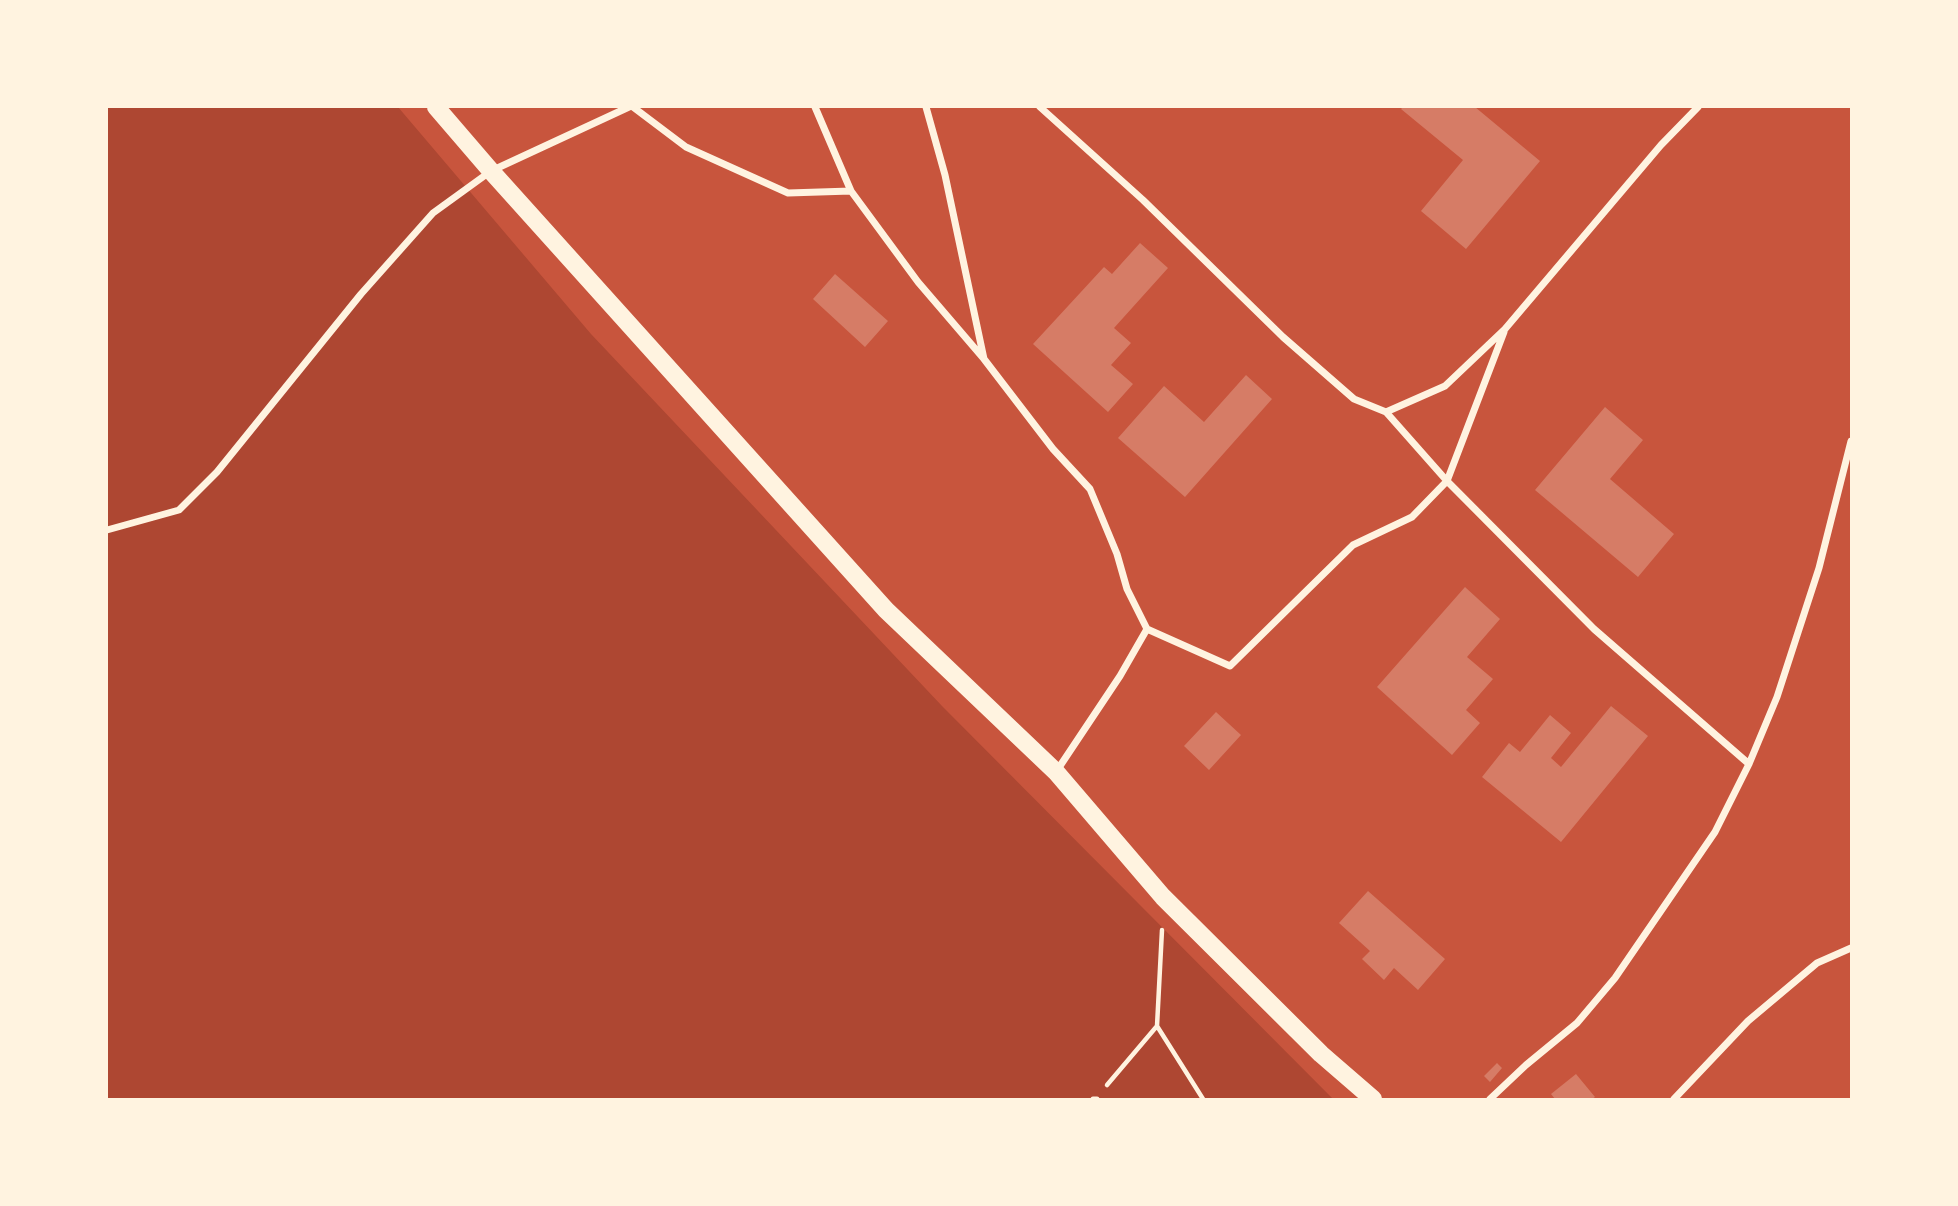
<!DOCTYPE html>
<html>
<head>
<meta charset="utf-8">
<style>
	body { margin:0 }
	#map { position:relative; width:1958px; height:1206px; overflow:hidden; background:#c8553d; font-family:Montserrat,sans-serif }
	canvas { display:block }
	.frame { position:absolute; inset:0; border:108px solid #fff3e0; pointer-events:none }
</style>
</head>
<body>
<div id="map">
<canvas width="1958" height="1206"></canvas>
<div class="frame"></div>
</div>
<script>
const c = document.querySelector('canvas').getContext('2d');
c.lineJoin = 'round';
function fillPath(path, color) {
  c.fillStyle = color;
  c.fill(path, 'evenodd');
}
function shape(rows) {
  const path = new Path2D();
  for (const r of rows) {
    path.moveTo(r[0], r[1]);
    for (let i = 2; i < r.length; i += 2) path.lineTo(r[i], r[i + 1]);
  }
  return path;
}
function trace(path, color, width, dash) {
  c.strokeStyle = color;
  c.lineWidth = width;
  c.lineCap = dash ? 'butt' : 'round';
  c.setLineDash(dash || []);
  c.stroke(path);
}
fillPath(shape([
	[107,107,398,107,591,334,942,706,1333,1099,107,1099]
]), '#ae4732');
fillPath(shape([
	[1403,107,1475,107,1540,161,1466,249,1421,211,1463,160,1401,109],
	[1140,243,1168,268,1114,328,1131,343,1111,365,1133,384,1108,412,1033,344,1104,267,1112,274],
	[835,274,888,321,865,347,813,299],
	[1246,375,1272,399,1185,497,1118,438,1164,386,1204,422],
	[1605,407,1643,440,1610,479,1674,534,1638,577,1535,490],
	[1465,587,1500,619,1467,657,1493,679,1466,710,1480,723,1452,755,1377,687],
	[1611,706,1648,736,1561,842,1482,777,1509,743,1520,752,1550,715,1571,733,1551,758,1561,767],
	[1216,712,1241,735,1209,770,1184,746],
	[1368,891,1445,959,1418,990,1394,968,1384,980,1362,959,1370,951,1339,923],
	[1497,1063,1502,1068,1490,1082,1484,1076],
	[1576,1074,1595,1097,1592,1099,1555,1099,1551,1094]
]), '#d67c66');
trace(shape([
	[1157,1026,1203,1099],
	[1107,1085,1157,1026,1162,930]
]), '#fff3e0', 4.5);
trace(shape([
	[1093,1099,1097,1099]
]), '#fff3e0', 5);
trace(shape([
	[633,107,686,147,788,193,851,191],
	[815,107,851,191,918,282,984,359],
	[926,107,945,175,984,359,1053,449,1090,489,1117,554,1127,589,1147,629,1120,676,1056,772],
	[1040,107,1143,200,1283,337,1354,399,1386,412,1445,386,1505,329,1661,145,1698,107],
	[1386,412,1447,481,1594,629,1749,764],
	[107,530,179,510,217,472,361,294,433,213,491,171,629,107],
	[1147,629,1230,666,1353,545,1412,517,1447,481,1504,332],
	[1490,1099,1526,1065,1577,1023,1615,978,1715,832,1749,764,1777,697,1819,568,1851,441],
	[1674,1099,1748,1021,1817,963,1851,948]
]), '#fff3e0', 7);
trace(shape([
	[436,107,491,171,886,610,1056,772,1163,897,1321,1054,1373,1099]
]), '#fff3e0', 18);
</script>
</body>
</html>
